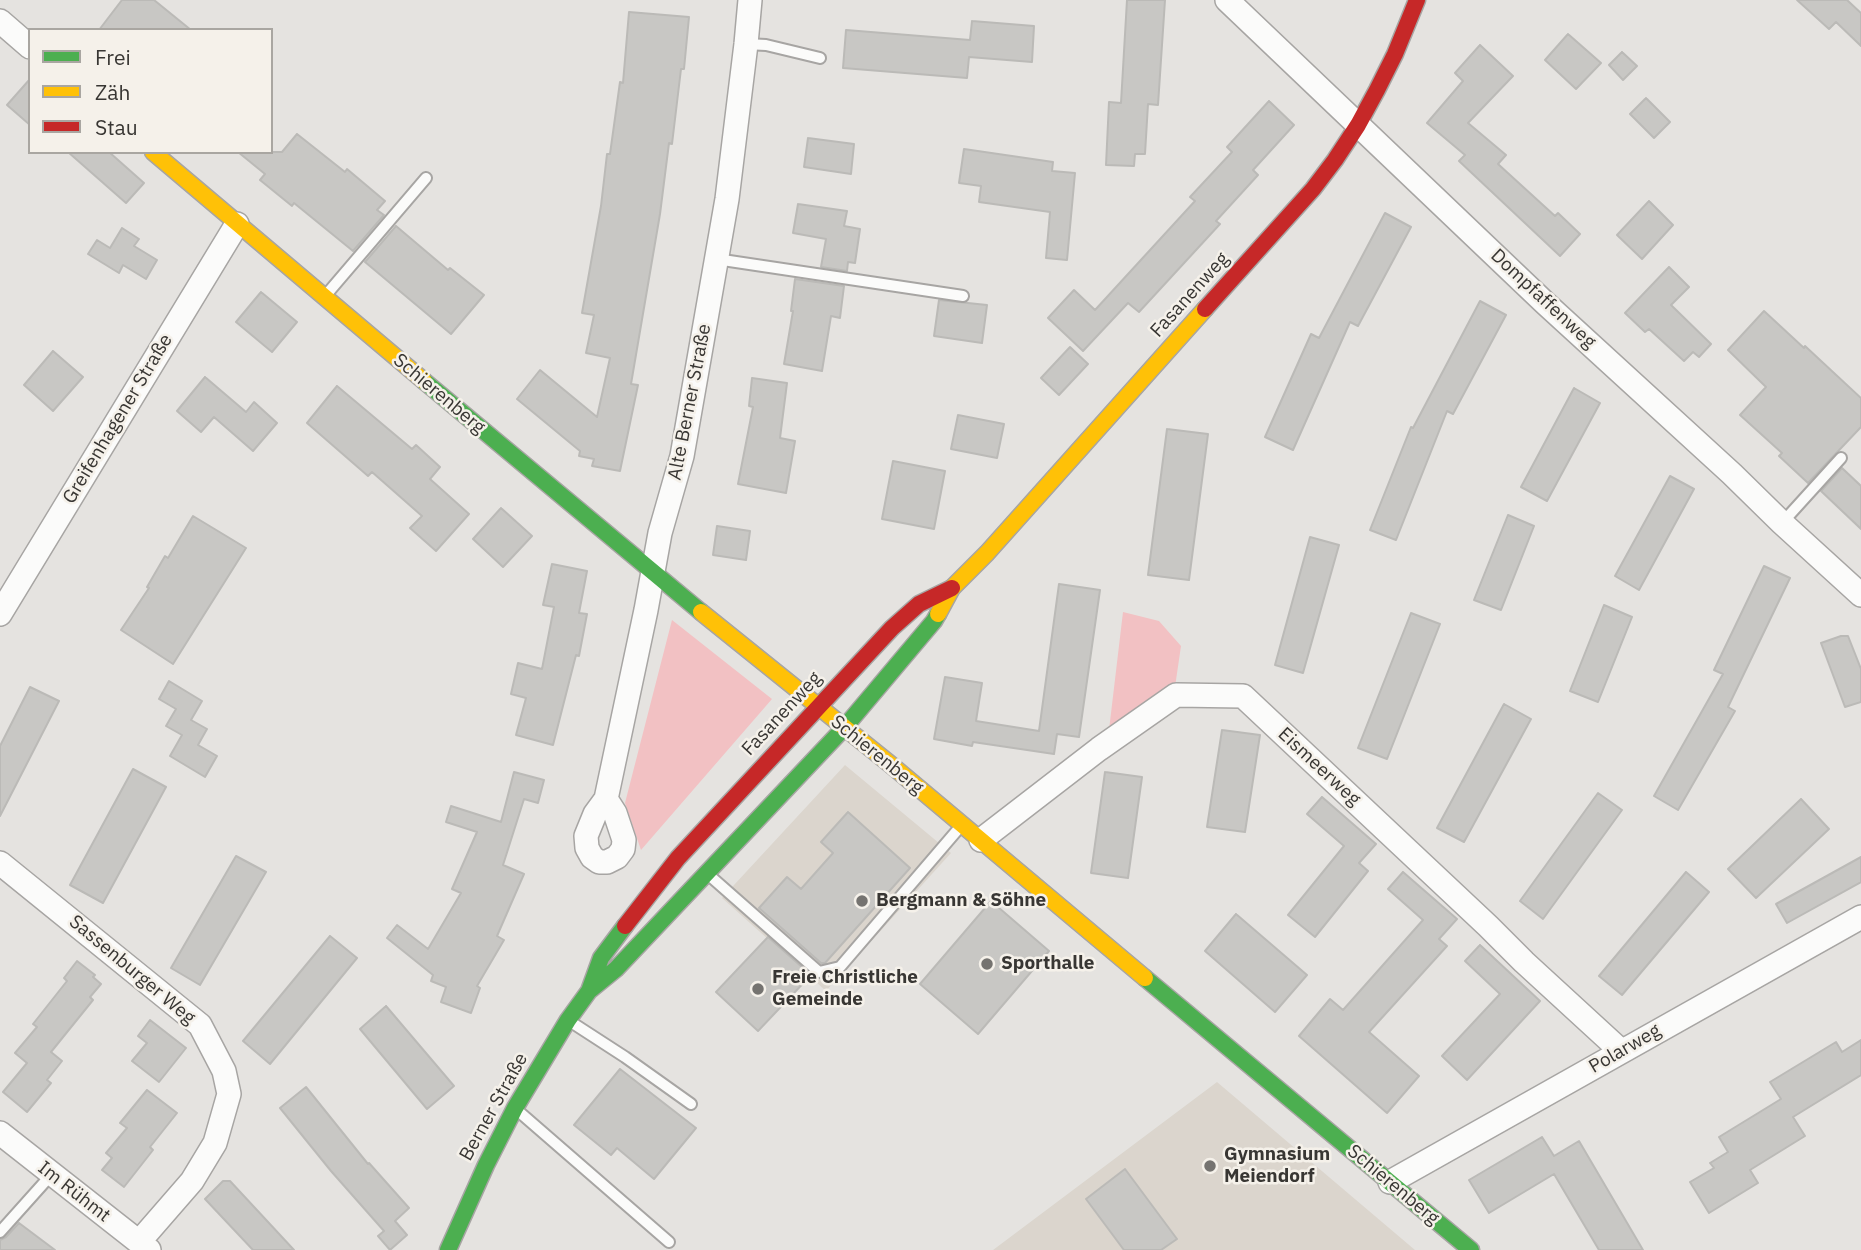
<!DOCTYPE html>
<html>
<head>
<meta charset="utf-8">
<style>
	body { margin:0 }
	#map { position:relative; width:1861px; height:1250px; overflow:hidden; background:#e5e3e0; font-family:"IBM Plex Sans",sans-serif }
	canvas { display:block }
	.legend { position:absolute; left:28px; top:28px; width:245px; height:126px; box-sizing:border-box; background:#f5f1ea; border:2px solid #a9a6a1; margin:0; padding:9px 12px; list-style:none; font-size:21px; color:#383633 }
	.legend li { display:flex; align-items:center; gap:14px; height:35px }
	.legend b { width:35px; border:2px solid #a9a6a1 }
</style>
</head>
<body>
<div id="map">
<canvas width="1861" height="1250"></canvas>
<ul class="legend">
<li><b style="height:9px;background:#4caf50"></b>Frei</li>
<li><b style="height:9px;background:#ffc107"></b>Zäh</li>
<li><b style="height:9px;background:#c62828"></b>Stau</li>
</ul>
</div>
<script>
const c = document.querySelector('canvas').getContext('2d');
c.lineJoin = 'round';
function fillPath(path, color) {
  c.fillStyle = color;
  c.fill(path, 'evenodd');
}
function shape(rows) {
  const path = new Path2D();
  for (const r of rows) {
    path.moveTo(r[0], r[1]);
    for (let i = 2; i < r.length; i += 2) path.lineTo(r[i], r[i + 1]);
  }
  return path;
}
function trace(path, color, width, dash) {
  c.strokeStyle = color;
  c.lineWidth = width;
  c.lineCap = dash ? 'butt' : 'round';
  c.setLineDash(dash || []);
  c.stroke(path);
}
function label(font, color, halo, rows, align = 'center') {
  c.font = font + ' "IBM Plex Sans",sans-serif';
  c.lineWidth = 5;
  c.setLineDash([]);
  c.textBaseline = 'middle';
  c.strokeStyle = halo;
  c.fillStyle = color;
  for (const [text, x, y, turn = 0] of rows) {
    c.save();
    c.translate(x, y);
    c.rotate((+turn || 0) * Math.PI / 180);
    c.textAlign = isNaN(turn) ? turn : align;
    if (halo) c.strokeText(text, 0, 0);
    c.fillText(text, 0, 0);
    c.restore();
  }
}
fillPath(shape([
	[845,765,951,853,826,991,722,898],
	[1217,1082,1415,1250,993,1250]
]), '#dbd5cd');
fillPath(shape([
	[1123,612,1159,621,1181,646,1175,687,1109,730],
	[672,620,772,699,641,850,625,803]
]), '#f2c1c3');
const building = shape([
	[122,0,154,0,191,30,99,30,122,0],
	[1127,0,1165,0,1158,105,1148,104,1145,154,1135,154,1134,166,1106,165,1109,102,1121,103,1127,0],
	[1797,0,1847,0,1861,13,1861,46,1836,22,1829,29,1797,0],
	[629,12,689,17,684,69,681,69,672,144,669,143,660,214,631,384,638,385,620,471,592,466,594,459,579,456,580,451,517,399,540,370,597,417,610,358,586,353,594,315,582,313,601,206,607,154,610,154,620,82,623,83,629,12],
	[972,21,1034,26,1032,62,969,57,967,78,843,68,846,30,970,40,972,21],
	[1568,34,1601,63,1576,89,1545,60,1568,34],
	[1480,45,1513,76,1468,123,1506,155,1498,164,1555,216,1558,213,1580,234,1560,256,1459,161,1465,155,1427,123,1463,81,1455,73,1480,45],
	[1622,52,1637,66,1623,80,1609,65,1622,52],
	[30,79,30,125,7,105,30,79],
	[1646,98,1670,122,1654,138,1630,114,1646,98],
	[1269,101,1294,125,1253,170,1258,175,1216,221,1220,224,1139,312,1128,303,1083,351,1048,318,1074,290,1095,310,1195,201,1190,197,1232,152,1227,147,1269,101],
	[297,134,345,172,347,169,385,201,377,210,384,215,353,251,294,203,292,206,260,180,265,174,238,152,282,152,297,134],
	[808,138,854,144,851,174,804,167,808,138],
	[964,149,1053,162,1052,171,1075,173,1067,260,1046,258,1050,212,979,202,981,186,959,183,964,149],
	[68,152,109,152,144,183,126,203,68,152],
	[1649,201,1673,225,1642,259,1617,235,1649,201],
	[798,204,847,211,844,226,860,229,855,263,848,262,847,271,821,267,826,239,793,233,798,204],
	[1385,213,1411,227,1358,326,1350,322,1293,450,1265,437,1311,334,1319,338,1385,213],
	[396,226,448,270,450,268,484,295,451,334,365,262,396,226],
	[122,228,139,239,134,246,157,260,146,279,123,265,119,273,88,254,97,240,110,248,122,228],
	[1669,267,1689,287,1671,305,1711,344,1699,357,1693,352,1684,361,1649,329,1645,332,1625,313,1669,267],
	[795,279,844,286,840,318,831,316,822,371,784,364,793,311,791,311,795,279],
	[261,292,297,322,272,352,236,322,261,292],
	[939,300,987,305,982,343,934,336,939,300],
	[1480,301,1506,315,1453,414,1447,411,1396,540,1370,530,1411,427,1413,428,1480,301],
	[1764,311,1804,348,1805,346,1861,398,1861,427,1808,483,1779,456,1782,453,1740,415,1766,387,1728,350,1764,311],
	[1070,347,1088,364,1059,395,1041,378,1070,347],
	[53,351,83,377,53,411,24,385,53,351],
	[205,377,246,412,254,402,277,423,253,451,214,417,201,432,177,411,205,377],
	[752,378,787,383,780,438,795,441,786,493,738,484,753,407,749,406,752,378],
	[337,386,412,449,416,445,440,467,430,479,469,514,436,551,410,528,422,516,372,472,368,476,307,423,337,386],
	[1574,388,1600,403,1547,501,1521,487,1574,388],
	[958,415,1004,424,997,458,951,449,958,415],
	[1167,429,1208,434,1189,580,1148,575,1167,429],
	[893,461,945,471,934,529,882,519,893,461],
	[1842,468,1861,486,1861,529,1821,491,1842,468],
	[1670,476,1694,489,1639,590,1615,576,1670,476],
	[501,508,532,536,503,567,473,539,501,508],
	[1508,515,1534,526,1501,610,1474,600,1508,515],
	[193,516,246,548,173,664,121,630,149,588,147,587,165,556,168,558,193,516],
	[717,526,750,531,746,560,713,555,717,526],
	[1310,537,1339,545,1303,673,1275,665,1310,537],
	[552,564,587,571,579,613,587,614,579,656,576,655,553,745,516,735,526,698,511,694,518,663,542,669,554,607,543,605,552,564],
	[1764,566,1790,578,1728,707,1735,711,1678,810,1654,796,1723,674,1714,670,1764,566],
	[1059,584,1100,590,1079,737,1057,734,1054,754,973,742,972,746,934,739,945,677,982,683,976,721,1039,731,1059,584],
	[1604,605,1632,617,1598,702,1570,691,1604,605],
	[1411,613,1440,624,1387,759,1358,748,1411,613],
	[1841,636,1848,636,1861,669,1861,702,1845,707,1821,643,1841,636],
	[169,681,202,701,191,720,207,729,198,745,217,756,205,777,170,756,182,735,166,726,176,709,159,699,169,681],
	[30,687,59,701,0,816,0,746,30,687],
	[1504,704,1531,719,1464,842,1437,828,1504,704],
	[1222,730,1260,735,1245,832,1207,827,1222,730],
	[133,769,166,787,103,903,70,885,133,769],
	[514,772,544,780,538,803,524,799,503,865,524,874,497,936,504,940,477,986,480,988,471,1013,441,1002,446,987,431,981,433,975,387,938,397,925,428,949,461,893,452,889,477,832,446,822,451,806,501,822,514,772],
	[1105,772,1142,777,1128,878,1091,873,1105,772],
	[1598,793,1622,810,1543,919,1520,901,1598,793],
	[1322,797,1376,844,1359,863,1368,871,1315,937,1288,915,1344,846,1307,814,1322,797],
	[1801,799,1829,829,1756,898,1728,869,1801,799],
	[848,812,910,868,825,963,821,963,759,908,787,877,801,889,833,853,821,842,848,812],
	[236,856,266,872,200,985,171,968,236,856],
	[1861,857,1861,882,1787,923,1776,904,1861,857],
	[1403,872,1457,919,1439,939,1447,946,1369,1032,1419,1076,1387,1113,1299,1036,1330,999,1343,1010,1423,920,1388,889,1403,872],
	[1686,872,1709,892,1622,995,1599,976,1686,872],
	[991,901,1049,951,978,1034,920,984,991,901],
	[1236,914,1307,975,1275,1012,1205,951,1236,914],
	[330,936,357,958,270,1064,243,1041,330,936],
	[768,937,811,975,758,1031,716,992,768,937],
	[1480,945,1540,1001,1467,1080,1442,1056,1500,994,1465,961,1480,945],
	[77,961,95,975,93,977,101,984,90,997,93,1000,51,1052,62,1061,47,1080,51,1083,27,1112,3,1092,27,1063,15,1053,37,1027,33,1024,67,981,64,978,77,961],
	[386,1006,454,1086,427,1109,360,1029,386,1006],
	[150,1020,186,1048,159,1082,132,1061,147,1043,138,1036,150,1020],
	[1861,1040,1861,1075,1793,1117,1805,1136,1750,1170,1758,1183,1709,1213,1690,1182,1714,1168,1710,1163,1728,1152,1719,1137,1781,1099,1770,1082,1836,1042,1842,1052,1861,1040],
	[620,1069,696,1128,654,1179,617,1148,611,1155,574,1125,620,1069],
	[306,1087,368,1164,369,1163,409,1208,395,1221,407,1235,390,1250,378,1236,384,1231,331,1171,280,1108,306,1087],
	[147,1090,177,1113,150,1147,153,1150,124,1187,102,1170,112,1158,106,1153,127,1128,120,1123,147,1090],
	[1542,1137,1554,1156,1579,1141,1643,1250,1599,1250,1554,1174,1489,1213,1469,1180,1542,1137],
	[1125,1169,1177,1239,1161,1250,1124,1250,1086,1199,1125,1169],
	[223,1181,230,1181,294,1250,253,1250,205,1199,223,1181],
	[19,1223,55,1250,0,1250,0,1240,6,1237,19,1223]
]);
fillPath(building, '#c8c7c4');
trace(building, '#bbbab7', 2);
const lane = shape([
	[746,44,766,45,820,58],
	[716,259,963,296],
	[326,295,426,178],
	[1782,523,1841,458],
	[710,876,819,972,840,967,960,827],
	[571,1022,625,1057,691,1104],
	[517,1110,669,1242],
	[0,1232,51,1175]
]);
const street = shape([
	[1227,0,1545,303,1732,474,1782,523,1861,595],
	[0,21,30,47],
	[0,614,237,224],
	[606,799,615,813,624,840,623,849,617,857,607,862,599,862,592,857,587,848,586,836,595,814,606,799,646,610,660,533,682,456,727,199,746,44,750,0],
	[981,840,1099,749,1176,695,1243,696,1488,926,1524,962,1621,1051],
	[0,863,200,1025,224,1071,229,1094,215,1143,192,1181,139,1242],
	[0,1133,149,1250],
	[1390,1182,1861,917]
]);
const fast = shape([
	[424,381,701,612],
	[1145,978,1471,1250],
	[589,991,616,969,844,728,934,621,938,614],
	[448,1250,486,1165,515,1108,568,1020,589,991,601,958,625,926]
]);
const slow = shape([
	[153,152,424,381],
	[701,612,890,764,1145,978],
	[938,614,952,588,987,553,1205,309]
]);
const jam = shape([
	[1205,309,1313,189,1335,160,1358,125,1377,90,1395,54,1417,0],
	[625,926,678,858,892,628,919,604,952,588]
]);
trace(lane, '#a7a5a3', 14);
trace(street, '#a7a5a3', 26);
trace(fast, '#a7a5a3', 19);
trace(slow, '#a7a5a3', 19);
trace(jam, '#a7a5a3', 19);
trace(lane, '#fbfbfa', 10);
trace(street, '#fbfbfa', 23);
trace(fast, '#4caf50', 16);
trace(slow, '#ffc107', 16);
trace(jam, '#c62828', 16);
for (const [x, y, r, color] of [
	[862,901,7,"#757370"],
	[987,964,7,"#757370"],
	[758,989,7,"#757370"],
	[1210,1166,7,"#757370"]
]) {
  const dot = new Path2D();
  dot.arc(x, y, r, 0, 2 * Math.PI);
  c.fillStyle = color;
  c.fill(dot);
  trace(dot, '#f5f1ea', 2.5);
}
label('19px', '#383633', '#f5f1ea', [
	["Fasanenweg",1190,295,-48],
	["Dompfaffenweg",1543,299,43],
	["Schierenberg",439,394,40],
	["Alte Berner Straße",690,402,-79],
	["Greifenhagener Straße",118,419,-59],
	["Fasanenweg",782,714,-47],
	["Schierenberg",877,755,39],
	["Eismeerweg",1319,767,43],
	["Sassenburger Weg",132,970,40],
	["Polarweg",1625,1049,-30],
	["Berner Straße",494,1107,-61],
	["Schierenberg",1393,1185,40],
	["Im Rühmt",74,1192,38]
]);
label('bold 19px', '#383633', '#f5f1ea', [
	["Bergmann & Söhne",876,901],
	["Sporthalle",1001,964],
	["Freie Christliche",772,978],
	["Gemeinde",772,1000],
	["Gymnasium",1224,1155],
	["Meiendorf",1224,1177]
], 'left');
</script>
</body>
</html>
